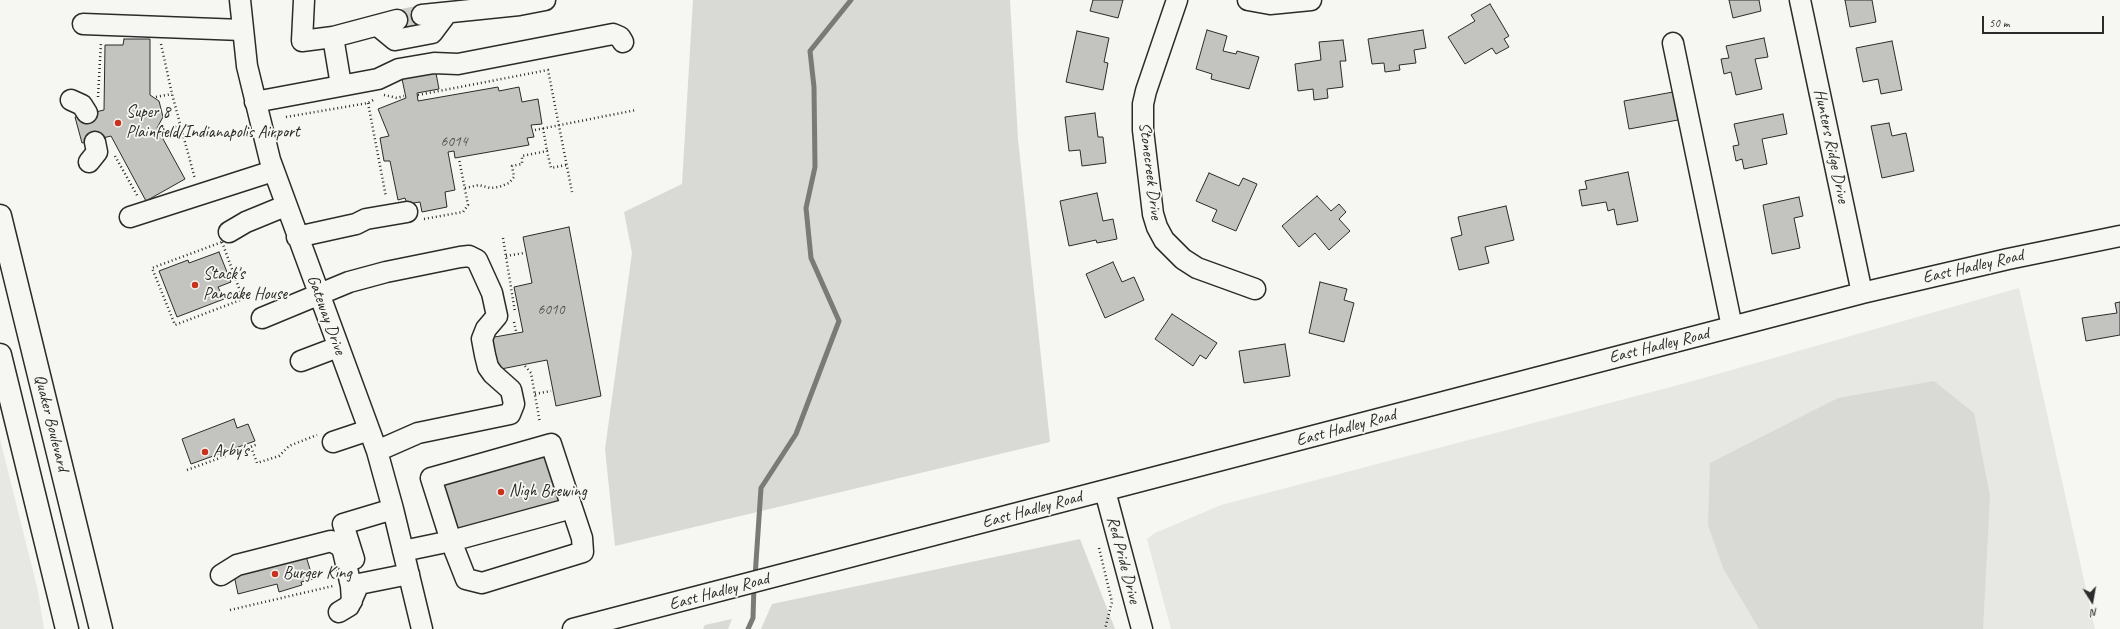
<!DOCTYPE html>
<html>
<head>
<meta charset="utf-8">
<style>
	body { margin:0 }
	#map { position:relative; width:2120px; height:629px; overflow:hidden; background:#f6f6f2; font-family:Caveat,sans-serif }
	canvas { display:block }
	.north { position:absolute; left:2072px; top:581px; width:40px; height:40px; -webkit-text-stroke:3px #f6f6f2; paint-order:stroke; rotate:169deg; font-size:11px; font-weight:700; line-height:16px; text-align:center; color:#2b2b2b }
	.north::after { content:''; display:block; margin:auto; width:14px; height:18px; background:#2b2b2b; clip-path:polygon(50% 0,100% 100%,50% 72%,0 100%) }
	.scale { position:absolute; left:1982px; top:16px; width:122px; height:18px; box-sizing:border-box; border:2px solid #2b2b2b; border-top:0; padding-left:5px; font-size:12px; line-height:14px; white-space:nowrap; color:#2b2b2b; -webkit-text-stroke:3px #f6f6f2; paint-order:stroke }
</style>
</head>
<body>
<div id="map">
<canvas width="2120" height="629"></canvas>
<div class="north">N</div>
<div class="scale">50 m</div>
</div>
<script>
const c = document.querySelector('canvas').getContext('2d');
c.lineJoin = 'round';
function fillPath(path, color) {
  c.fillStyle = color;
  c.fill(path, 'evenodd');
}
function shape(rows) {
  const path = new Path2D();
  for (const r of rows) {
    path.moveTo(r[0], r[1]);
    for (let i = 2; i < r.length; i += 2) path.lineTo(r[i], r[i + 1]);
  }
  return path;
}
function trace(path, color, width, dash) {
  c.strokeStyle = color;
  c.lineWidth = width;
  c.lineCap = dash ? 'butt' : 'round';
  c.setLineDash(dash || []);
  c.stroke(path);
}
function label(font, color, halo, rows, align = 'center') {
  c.font = font + ' Caveat,sans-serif';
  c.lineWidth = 3.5;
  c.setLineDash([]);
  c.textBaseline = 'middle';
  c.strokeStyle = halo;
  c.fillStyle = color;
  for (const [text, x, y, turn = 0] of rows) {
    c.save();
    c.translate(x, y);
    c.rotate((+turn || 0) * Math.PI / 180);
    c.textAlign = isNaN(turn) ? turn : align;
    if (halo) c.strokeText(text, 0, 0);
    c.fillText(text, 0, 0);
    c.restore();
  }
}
fillPath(shape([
	[2019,288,2095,629,1171,629,1147,539,1155,533,1221,505,1686,383],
	[0,439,38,591,44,629,0,629]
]), '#e7e7e3');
fillPath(shape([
	[693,0,1010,0,1018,139,1050,442,615,546,605,449,632,253,624,212,682,184],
	[1934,381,1974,413,1990,496,1983,629,1759,629,1723,568,1708,525,1710,463,1838,398],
	[1080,539,1115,629,761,629,772,604],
	[732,619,728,629,703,629,705,625]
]), '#d9d9d5');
trace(shape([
	[755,577,761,488,796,434,839,321,811,258,806,208,815,167,814,87,810,51,851,0],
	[748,629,753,618,754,585]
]), '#7a7a78', 5);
const building = shape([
	[1093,0,1123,0,1118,18,1090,11,1093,0],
	[1729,0,1759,0,1761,11,1733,18,1729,0],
	[1845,0,1872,0,1876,22,1850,27,1845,0],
	[1490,4,1509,36,1504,39,1509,47,1496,54,1492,48,1465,64,1448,37,1475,21,1471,15,1490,4],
	[1207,30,1227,36,1223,51,1236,54,1237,51,1259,57,1249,89,1211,79,1212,74,1196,69,1207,30],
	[1423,30,1426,48,1414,50,1416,63,1399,65,1400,70,1385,72,1384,63,1372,64,1368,39,1423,30],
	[1077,31,1109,38,1104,62,1108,63,1103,90,1066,82,1077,31],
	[1764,38,1768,57,1755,59,1762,89,1736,95,1731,72,1724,74,1721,59,1729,58,1726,46,1764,38],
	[124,39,150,39,150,95,159,101,163,117,157,128,185,179,146,201,111,136,82,143,75,117,104,110,105,45,123,45,124,39],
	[1343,40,1346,61,1340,61,1343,87,1327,89,1328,98,1314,100,1313,89,1298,91,1295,64,1321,60,1319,42,1343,40],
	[1892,41,1902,90,1881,94,1878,79,1863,82,1856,48,1892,41],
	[435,68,439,89,417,93,418,101,498,87,499,91,519,87,522,102,538,99,542,124,531,125,534,137,527,138,529,145,455,158,454,151,448,152,455,190,445,192,447,207,422,212,420,202,407,204,405,198,398,200,390,161,384,161,380,138,389,136,378,109,406,98,401,74,435,68],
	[1673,92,1678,120,1629,129,1624,101,1673,92],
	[1095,113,1098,137,1103,137,1106,163,1082,166,1080,150,1069,151,1065,117,1095,113],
	[1783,114,1787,134,1762,139,1767,164,1744,169,1742,159,1736,161,1733,146,1739,145,1734,124,1783,114],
	[1889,123,1892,136,1906,133,1914,171,1882,178,1871,126,1889,123],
	[1628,172,1638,221,1617,225,1614,209,1608,211,1606,202,1582,206,1579,190,1587,189,1585,181,1628,172],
	[1209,173,1239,186,1243,178,1257,184,1236,231,1212,221,1217,210,1196,201,1209,173],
	[1097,193,1103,221,1113,219,1117,239,1097,243,1096,240,1069,246,1060,201,1097,193],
	[1317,196,1331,211,1339,204,1346,212,1339,219,1350,231,1329,250,1315,233,1299,247,1282,226,1317,196],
	[1799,197,1803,216,1794,218,1800,248,1772,254,1763,205,1799,197],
	[1506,206,1514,240,1485,247,1489,263,1459,270,1451,238,1462,235,1458,217,1506,206],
	[569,227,601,396,556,406,547,360,496,370,489,338,523,332,514,287,532,283,523,237,569,227],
	[219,252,231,282,218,287,224,299,177,317,159,271,188,260,189,263,219,252],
	[1113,262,1122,282,1134,277,1144,300,1105,318,1086,274,1113,262],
	[1320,282,1347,289,1344,300,1354,303,1344,342,1309,333,1320,282],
	[2120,302,2120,335,2086,341,2082,318,2117,313,2115,303,2120,302],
	[1172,314,1217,343,1206,359,1200,355,1193,366,1155,339,1172,314],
	[1285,344,1290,376,1244,383,1239,351,1285,344],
	[234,419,237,428,248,424,255,441,191,464,182,439,234,419],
	[547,453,563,502,456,534,441,481,547,453],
	[305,553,313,579,301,582,302,585,279,592,277,584,238,594,234,575,305,553]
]);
fillPath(building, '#c3c3c0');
trace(building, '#2b2b2b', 1);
trace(shape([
	[397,20,422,15]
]), '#cdcdca', 20, [20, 10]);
const minor = shape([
	[240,0,247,66,270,160,377,451,393,509,422,629],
	[304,0,302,41,333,37,397,20],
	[1177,0,1146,91,1143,104,1143,130,1153,214,1157,227,1164,240,1183,259,1197,268,1255,289],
	[1248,0,1270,4,1311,0],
	[1800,0,1862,293],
	[422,15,519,5,545,0],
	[83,24,242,30],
	[378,26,395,40,432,33,447,13],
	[333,37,341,85],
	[1673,43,1732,327],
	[71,100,82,105,87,113],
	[255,102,378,79,399,69,434,63,458,64,613,34,620,37,623,42],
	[89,162,97,152,95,142],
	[130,217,273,171],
	[229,232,246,222,285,206],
	[297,237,356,224,366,219,407,212],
	[262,318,349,282,386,272,460,257,469,256,477,260,492,293,497,316,486,329,482,339,485,355,488,367,493,374,511,390,514,404,510,414,418,433,377,451],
	[301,361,338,347],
	[333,442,369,430],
	[1105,491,1142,629],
	[403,551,451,541,466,579,482,583,583,552,582,538,572,508,451,541,431,478,551,444,572,508],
	[354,559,343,524,393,509],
	[221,575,237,565,331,541,340,546,343,551,351,586,352,601],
	[359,584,409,574],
	[339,612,349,606,357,588],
	[573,629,1862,293,2008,259,2120,236]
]);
const major = shape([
	[0,216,101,629],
	[0,355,67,629]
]);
trace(minor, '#2b2b2b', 23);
trace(major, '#2b2b2b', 25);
trace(shape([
	[161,44,172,94,195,179],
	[384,95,397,98,404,96],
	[418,95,548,70,572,192],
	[98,97,101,42],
	[156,97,172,94],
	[368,103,386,197],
	[286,117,368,103,375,99],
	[543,128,547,151],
	[535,130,636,110],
	[165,133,179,124],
	[115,156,138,197],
	[465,188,479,185,490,188,499,187,509,183,514,177,512,166,522,164,522,156,547,151,551,168,566,165],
	[424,219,463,212,468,205,459,159],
	[503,238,515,312],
	[222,242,243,299,175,325,152,268,222,242],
	[506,256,524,253],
	[514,322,516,331],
	[525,366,531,373,540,423],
	[535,394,551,391],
	[251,447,257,463,279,456,289,446,317,435],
	[187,470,258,444],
	[1099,548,1112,602,1105,629],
	[230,610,333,586]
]), '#2b2b2b', 2.5, [1, 3]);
trace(minor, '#f6f6f2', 20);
trace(major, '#f6f6f2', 22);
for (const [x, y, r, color] of [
	[118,123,4,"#c8321e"],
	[195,285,4,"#c8321e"],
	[205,452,4,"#c8321e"],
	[501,492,4,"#c8321e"],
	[275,574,4,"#c8321e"]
]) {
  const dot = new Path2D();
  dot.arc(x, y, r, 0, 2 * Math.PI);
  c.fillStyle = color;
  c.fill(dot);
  trace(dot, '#f6f6f2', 1.5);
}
label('15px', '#515150', null, [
	["6014",454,142],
	["6010",551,310]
]);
label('17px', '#2b2b2b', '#f6f6f2', [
	["Super 8",126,113],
	["Plainfield/Indianapolis Airport",126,133],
	["Stack's",203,275],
	["Pancake House",203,295],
	["Arby's",213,452],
	["Nigh Brewing",509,492],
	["Burger King",283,574]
], 'left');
label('17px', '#2b2b2b', '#f6f6f2', [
	["Hunters Ridge Drive",1831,146,78],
	["Stonecreek Drive",1150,171,83],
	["East Hadley Road",1973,267,-13],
	["Gateway Drive",326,315,70],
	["East Hadley Road",1659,346,-14],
	["Quaker Boulevard",51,423,76],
	["East Hadley Road",1346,428,-15],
	["East Hadley Road",1032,510,-15],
	["Red Pride Drive",1123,560,75],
	["East Hadley Road",719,592,-15]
]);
</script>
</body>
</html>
